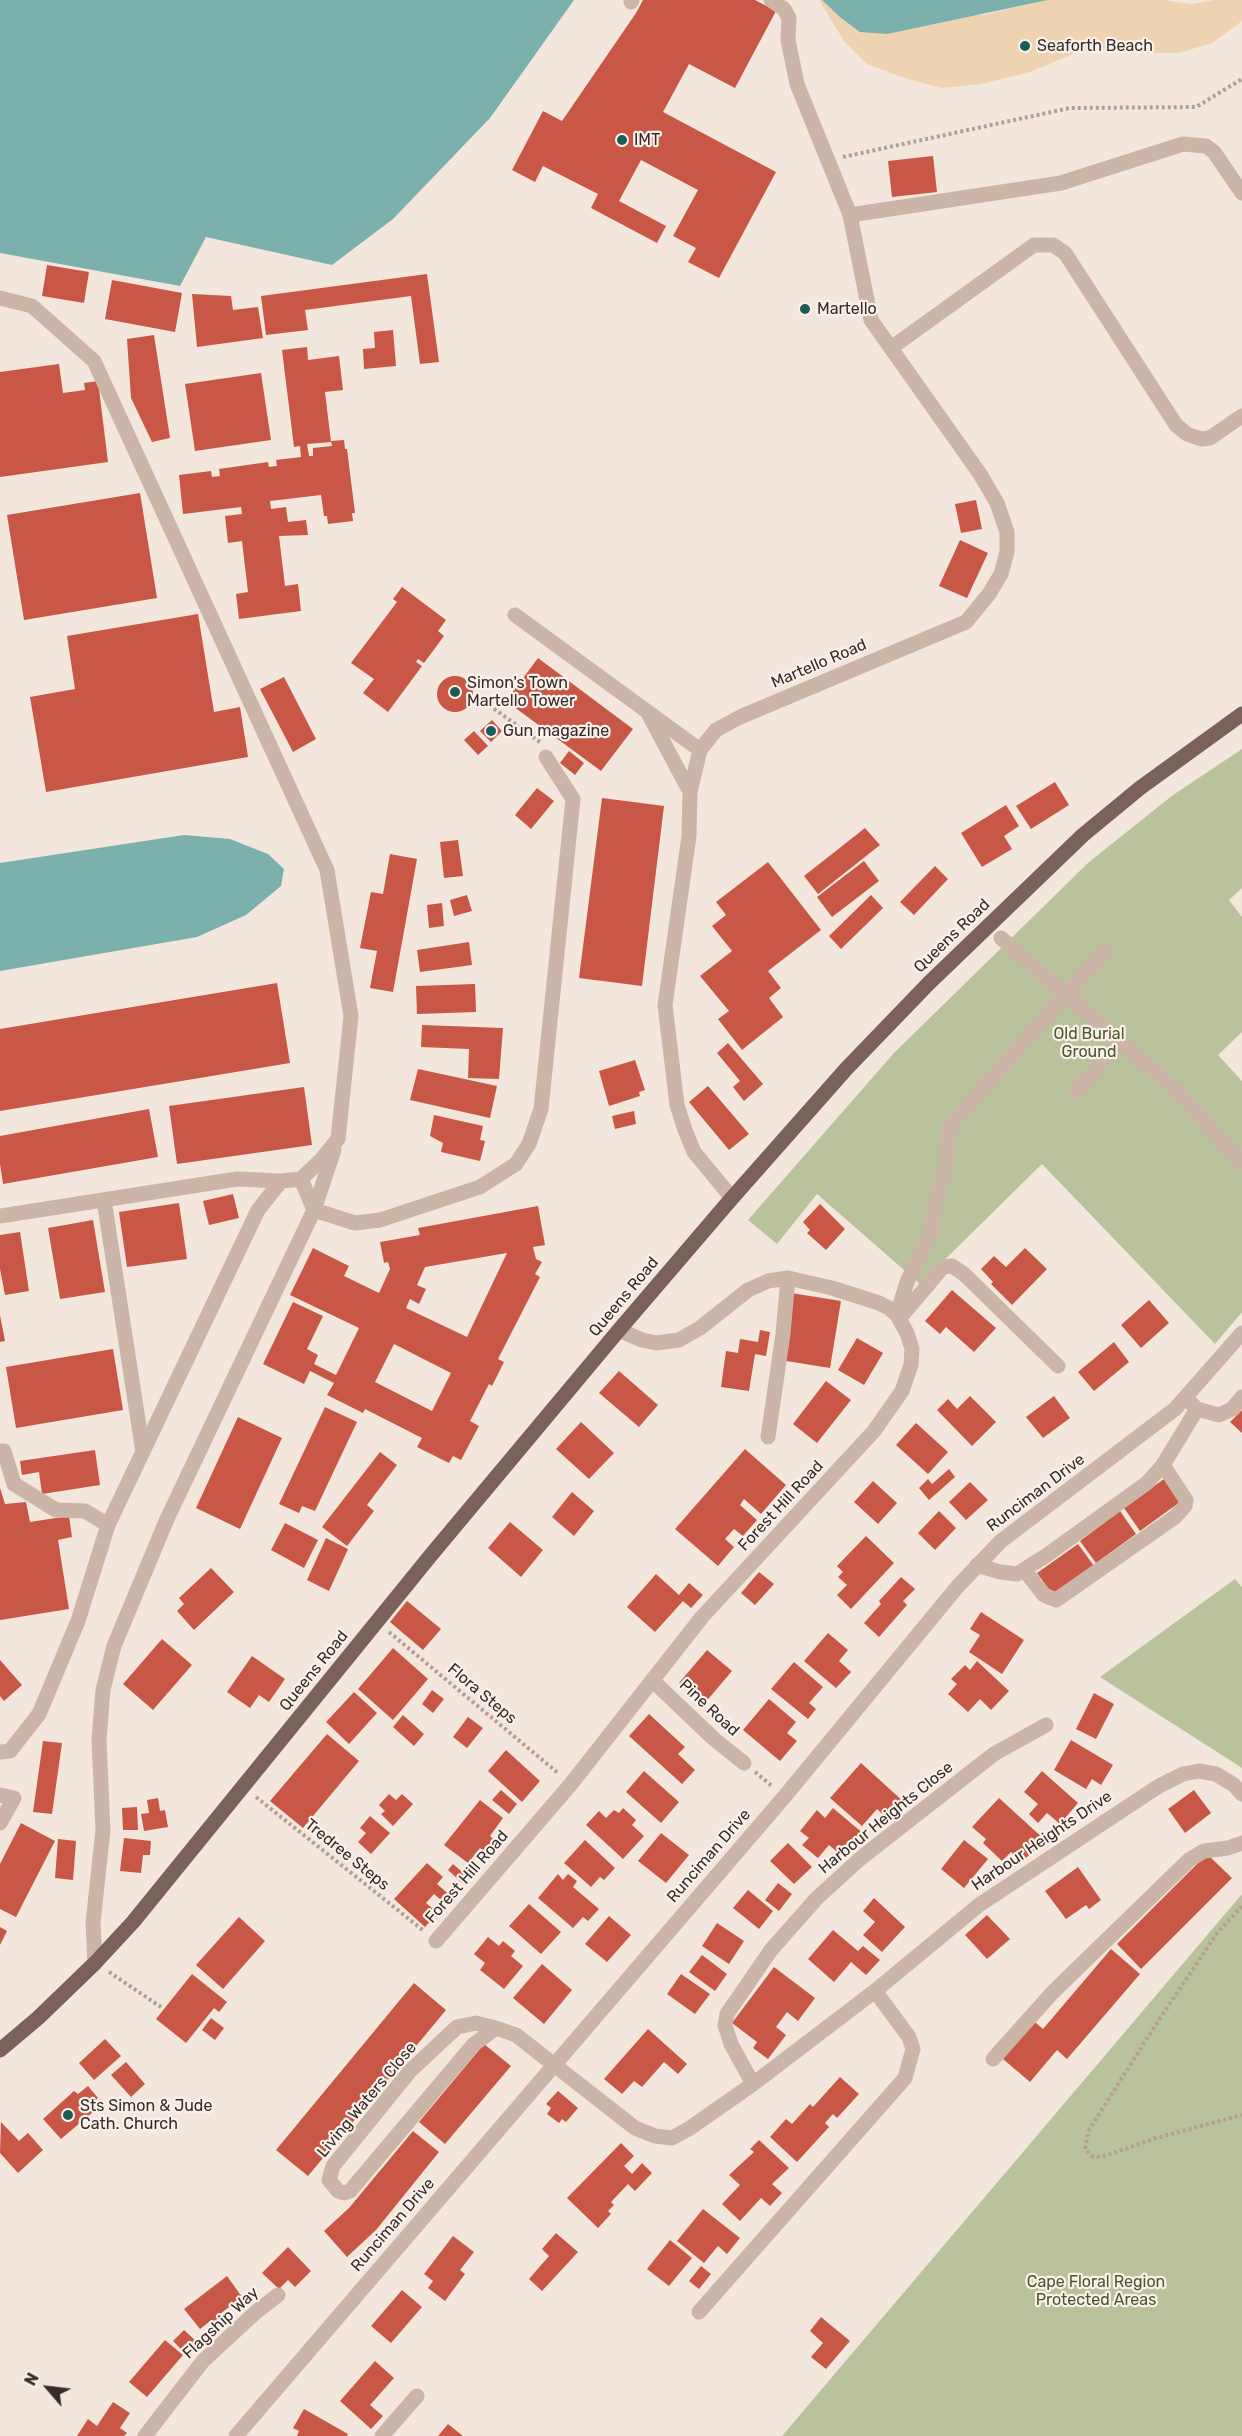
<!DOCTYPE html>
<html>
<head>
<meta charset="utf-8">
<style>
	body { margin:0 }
	#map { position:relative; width:1242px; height:2436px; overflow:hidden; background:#f3e6dd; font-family:Rubik,sans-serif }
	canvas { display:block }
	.north { position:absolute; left:18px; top:2358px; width:60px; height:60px; -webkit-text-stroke:4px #faf1ea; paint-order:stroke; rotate:298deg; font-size:16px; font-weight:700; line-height:24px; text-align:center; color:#382c29 }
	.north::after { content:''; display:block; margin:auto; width:21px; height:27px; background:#382c29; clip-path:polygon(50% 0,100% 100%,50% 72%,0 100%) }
</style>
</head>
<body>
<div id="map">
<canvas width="1242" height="2436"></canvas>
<div class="north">N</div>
</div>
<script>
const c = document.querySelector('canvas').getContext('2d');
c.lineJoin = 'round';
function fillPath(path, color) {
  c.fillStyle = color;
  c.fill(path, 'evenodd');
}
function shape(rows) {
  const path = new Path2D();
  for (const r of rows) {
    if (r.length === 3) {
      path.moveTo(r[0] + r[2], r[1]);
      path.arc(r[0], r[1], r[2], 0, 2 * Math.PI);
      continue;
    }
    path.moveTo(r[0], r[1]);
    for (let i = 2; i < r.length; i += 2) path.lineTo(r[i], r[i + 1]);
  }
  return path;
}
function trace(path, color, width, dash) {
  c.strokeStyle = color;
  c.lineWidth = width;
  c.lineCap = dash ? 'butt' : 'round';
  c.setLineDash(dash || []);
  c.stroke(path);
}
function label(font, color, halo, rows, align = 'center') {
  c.font = font + ' Rubik,sans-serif';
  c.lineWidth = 4.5;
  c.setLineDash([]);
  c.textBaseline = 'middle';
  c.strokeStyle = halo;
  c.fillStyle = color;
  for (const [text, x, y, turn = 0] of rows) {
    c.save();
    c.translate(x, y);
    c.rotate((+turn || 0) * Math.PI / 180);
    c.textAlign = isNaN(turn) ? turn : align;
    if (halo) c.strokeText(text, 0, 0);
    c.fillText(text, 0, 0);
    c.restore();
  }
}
fillPath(shape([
	[1242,749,1242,888,1229,900,1242,917,1242,1032,1218,1055,1242,1081,1242,1312,1215,1344,1042,1164,920,1284,817,1194,777,1244,748,1220,894,1053,1089,862,1173,795],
	[1235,1579,1242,1587,1242,1768,1100,1677],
	[1242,1894,1242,2436,782,2436]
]), '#bac29d');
fillPath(shape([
	[819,0,822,0,841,18,983,15,1048,0,1163,0,1191,4,1214,0,1242,0,1242,21,1212,43,1179,53,1147,53,1113,49,1078,52,1027,73,981,84,942,88,904,78,867,64,844,41]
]), '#eed3b3');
fillPath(shape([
	[0,0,574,0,490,118,393,219,332,265,206,237,180,286,0,253],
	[822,0,1048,0,887,34,860,32,841,18],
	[184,835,230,839,268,854,284,869,281,886,246,915,197,937,0,971,0,863]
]), '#7bb0ad');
fillPath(shape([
	[643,0,755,0,776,11,735,88,689,64,663,112,776,172,719,278,688,262,696,248,673,236,698,190,641,160,619,201,666,226,657,243,591,208,598,194,543,166,535,182,512,170,543,111,562,121,636,13],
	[933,156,937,192,892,197,888,161],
	[47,265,89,272,84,303,42,296],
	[427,274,439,362,420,364,411,296,305,310,308,330,266,335,261,296],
	[112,280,182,293,175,332,105,319],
	[192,294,231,296,233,310,258,307,263,338,197,347],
	[393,330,396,366,364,369,363,349,375,348,374,332],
	[154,335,170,438,152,442,131,398,127,339],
	[307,347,308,360,339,356,343,390,325,392,331,442,307,444,309,456,313,456,313,448,332,446,331,441,344,440,345,449,347,449,355,513,352,513,353,521,328,524,327,516,324,516,321,495,270,501,271,509,286,507,288,522,306,520,308,535,279,536,285,586,298,584,301,611,239,619,236,594,248,592,242,541,228,543,225,516,242,514,241,507,183,514,179,475,211,471,212,477,220,476,219,469,268,462,269,467,277,466,276,460,301,457,300,446,294,447,282,350],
	[59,364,63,393,85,390,84,383,98,381,108,462,0,477,0,372],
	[261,373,271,440,195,451,185,384],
	[140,493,157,598,24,620,7,515],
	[976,500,982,529,961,533,955,504],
	[960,540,988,553,967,598,939,586],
	[402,587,446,620,438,631,444,636,424,663,418,659,416,662,422,666,388,712,363,693,374,679,351,663,397,602,393,599],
	[198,614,214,712,240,707,248,757,46,792,30,697,75,689,67,636],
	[538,658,633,729,601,771,506,701],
	[455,694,18],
	[284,677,316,739,293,752,260,689],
	[492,720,502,731,491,742,480,731],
	[474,731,488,746,478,755,464,740],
	[569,751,584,763,575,775,560,763],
	[1055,782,1069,805,1031,829,1016,806],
	[537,788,554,801,531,829,515,815],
	[602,798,664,806,642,986,579,978],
	[1006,805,1019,826,1004,836,1012,849,982,867,961,833],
	[865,828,880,845,818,894,804,876],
	[458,840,463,876,444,878,440,842],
	[390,854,417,859,393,992,370,988,377,951,360,948,371,892,383,894],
	[864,861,879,881,832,917,817,897],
	[768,862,821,930,768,971,781,988,769,998,783,1017,742,1050,718,1019,729,1011,700,976,732,951,712,926,726,915,716,902],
	[935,866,948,879,914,915,900,902],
	[467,895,472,911,454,916,450,900],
	[871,895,883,908,841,949,829,936],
	[442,903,444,926,429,928,427,905],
	[469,942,472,965,420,972,417,950],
	[277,983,290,1063,0,1111,0,1029],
	[475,984,476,1012,417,1014,416,986],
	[422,1025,503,1028,499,1079,468,1078,469,1049,421,1047],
	[728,1043,763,1084,744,1101,733,1087,740,1081,717,1053],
	[635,1060,645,1090,639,1092,640,1096,609,1106,599,1071],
	[418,1069,497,1086,490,1118,410,1100],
	[708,1086,749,1134,729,1150,689,1102],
	[304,1087,312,1145,177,1164,169,1106],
	[149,1109,158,1157,3,1184,0,1164,0,1136],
	[634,1111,636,1124,615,1129,612,1116],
	[434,1115,483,1126,480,1140,485,1141,480,1161,441,1152,443,1143,430,1136],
	[233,1194,239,1218,209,1225,203,1201],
	[179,1203,187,1259,127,1267,119,1212],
	[820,1204,845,1229,826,1250,807,1233,810,1230,803,1222],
	[538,1206,545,1245,533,1247,536,1259,542,1262,535,1274,540,1277,498,1359,504,1362,492,1386,489,1384,470,1421,479,1426,461,1460,453,1456,449,1463,417,1447,422,1438,365,1409,363,1413,327,1395,334,1383,310,1371,304,1384,263,1364,293,1302,323,1316,307,1349,318,1355,314,1364,336,1375,359,1328,290,1295,313,1248,349,1266,344,1276,379,1293,390,1269,388,1262,384,1263,380,1242,420,1235,418,1228],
	[507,1253,467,1337,406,1308,410,1299,419,1304,426,1289,417,1285,425,1267],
	[394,1344,451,1373,432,1411,375,1382],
	[93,1220,105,1292,60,1299,48,1228],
	[20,1232,29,1291,5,1295,0,1269,0,1235],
	[1025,1248,1047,1269,1012,1305,991,1284,993,1282,981,1269,994,1256,1006,1267],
	[952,1290,996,1328,974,1352,946,1327,940,1334,925,1321],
	[791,1293,841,1301,830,1368,780,1360],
	[1149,1300,1169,1323,1141,1348,1121,1325],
	[0,1315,5,1341,0,1342],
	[760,1330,770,1332,766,1356,755,1354,749,1391,721,1387,726,1351,738,1353,740,1339,758,1342],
	[857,1338,883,1353,864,1385,838,1370],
	[1114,1342,1129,1362,1094,1391,1078,1372],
	[113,1349,123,1410,16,1428,6,1367],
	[619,1371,658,1405,639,1427,599,1393],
	[826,1381,851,1400,817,1443,793,1424],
	[970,1396,996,1422,972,1446,937,1410,948,1399,957,1409],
	[1054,1396,1070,1418,1043,1438,1026,1417],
	[325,1407,357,1422,315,1511,302,1506,299,1513,279,1504],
	[1242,1410,1242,1433,1230,1422],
	[238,1417,282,1438,240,1529,196,1508],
	[581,1422,614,1453,589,1479,556,1449],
	[916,1423,948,1452,928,1474,896,1445],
	[745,1449,786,1485,761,1514,744,1499,740,1505,757,1520,743,1536,734,1529,725,1539,734,1547,718,1566,675,1529],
	[95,1450,100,1485,42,1494,39,1472,22,1475,20,1461],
	[380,1452,397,1465,367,1505,374,1511,347,1546,322,1527],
	[949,1469,955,1477,929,1500,919,1488,928,1479,932,1484],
	[1164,1479,1180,1502,1140,1531,1124,1508],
	[873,1481,897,1503,878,1524,854,1502],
	[970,1482,988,1500,966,1520,949,1502],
	[0,1488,5,1504,26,1502,30,1522,69,1516,72,1537,58,1540,69,1609,0,1620],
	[572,1492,594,1511,574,1536,552,1517],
	[939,1511,956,1528,935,1550,918,1533],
	[1120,1511,1136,1534,1096,1563,1080,1541],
	[510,1522,543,1550,521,1577,488,1548],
	[285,1523,318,1540,304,1568,271,1550],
	[866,1536,894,1563,851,1609,837,1595,847,1585,838,1577,843,1572,837,1566],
	[326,1538,348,1549,329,1591,307,1580],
	[1078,1544,1094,1566,1054,1596,1037,1573],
	[211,1568,234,1592,194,1630,177,1611,184,1604,179,1598],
	[759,1572,774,1584,755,1605,741,1593],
	[656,1574,679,1595,689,1583,703,1595,691,1608,683,1601,655,1632,627,1607],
	[901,1577,915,1589,903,1601,907,1605,879,1637,864,1623,881,1604,879,1601],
	[407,1601,441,1629,423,1650,390,1622],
	[981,1612,1024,1640,1002,1674,969,1652,980,1635,970,1629],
	[828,1633,848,1650,839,1661,851,1672,836,1688,804,1661],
	[162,1639,192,1665,153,1710,123,1684],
	[393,1648,428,1679,393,1720,358,1689],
	[707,1650,732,1671,704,1704,679,1683],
	[252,1656,285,1679,269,1702,259,1695,250,1708,227,1692],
	[0,1660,22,1685,4,1701,0,1696],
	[977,1661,1009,1691,991,1710,980,1699,968,1712,948,1694,957,1684,951,1679,965,1665,970,1670],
	[794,1662,823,1687,809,1703,816,1709,808,1719,771,1689],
	[432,1690,444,1699,433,1713,422,1704],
	[354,1692,377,1713,349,1744,326,1722],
	[1094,1693,1114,1704,1096,1739,1076,1729],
	[769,1699,796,1722,787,1733,797,1741,780,1761,743,1730],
	[649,1714,685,1747,678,1754,695,1770,682,1784,629,1736],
	[403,1715,424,1734,414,1746,393,1727],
	[468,1717,483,1728,467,1748,453,1737],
	[327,1734,359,1761,303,1828,270,1801],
	[1071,1740,1113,1765,1101,1785,1092,1779,1086,1789,1054,1770],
	[43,1741,62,1743,52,1814,33,1812],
	[506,1750,540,1781,522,1802,488,1771],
	[861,1763,905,1803,890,1821,877,1809,862,1826,830,1798],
	[644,1771,679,1802,661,1823,626,1792],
	[1042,1771,1078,1803,1060,1824,1047,1813,1038,1823,1029,1814,1038,1804,1024,1792],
	[501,1790,517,1804,509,1814,492,1800],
	[1194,1790,1211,1813,1185,1833,1168,1809],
	[389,1794,396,1800,402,1794,413,1804,393,1826,381,1814,385,1811,379,1805],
	[158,1798,160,1811,165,1810,168,1827,144,1831,141,1814,149,1813,147,1800],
	[999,1798,1045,1840,1026,1858,1021,1854,1018,1859,1011,1852,1002,1861,983,1843,986,1839,972,1827],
	[480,1800,503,1818,490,1836,495,1840,485,1852,480,1848,468,1863,444,1845],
	[137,1807,138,1830,123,1830,122,1808],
	[623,1808,636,1820,632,1825,644,1836,623,1859,586,1825,599,1811,606,1818,614,1810,619,1813],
	[833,1808,865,1835,851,1851,847,1848,841,1855,829,1845,818,1858,802,1845,809,1838,800,1831,817,1810,825,1818],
	[370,1816,390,1833,371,1854,358,1842,366,1833,360,1828],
	[21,1823,55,1841,16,1917,0,1909,0,1864],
	[661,1833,689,1855,666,1883,638,1861],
	[124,1838,151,1841,150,1855,143,1855,141,1873,120,1871],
	[58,1839,76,1841,73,1880,55,1878],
	[585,1840,615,1868,604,1880,600,1877,591,1887,564,1863],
	[964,1840,988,1859,964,1888,941,1869],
	[788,1843,812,1867,794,1884,770,1861],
	[1207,1854,1232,1878,1141,1969,1117,1944],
	[427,1863,443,1877,437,1884,452,1897,446,1904,434,1894,426,1903,438,1913,425,1927,394,1899],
	[453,1864,468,1877,462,1883,448,1870],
	[1078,1867,1101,1900,1089,1909,1086,1905,1066,1919,1045,1891],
	[558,1874,563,1880,568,1874,577,1881,573,1887,599,1909,588,1921,583,1917,573,1928,538,1898],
	[778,1883,792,1894,779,1911,765,1900],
	[748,1890,773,1911,759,1929,733,1908],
	[874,1898,905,1927,882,1952,863,1935,875,1922,863,1911],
	[529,1904,561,1932,541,1954,509,1926],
	[987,1915,1010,1939,987,1959,965,1935],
	[609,1916,631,1935,607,1962,585,1944],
	[239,1917,265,1941,223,1989,196,1965],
	[717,1923,744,1941,729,1964,702,1946],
	[0,1927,7,1931,0,1945],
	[833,1930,858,1951,863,1946,880,1960,866,1975,851,1962,834,1982,808,1959],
	[488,1937,499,1946,503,1941,515,1951,511,1956,523,1966,504,1989,480,1970,485,1963,474,1954],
	[1111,1949,1140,1974,1067,2059,1057,2050,1030,2082,1003,2059,1035,2022,1043,2029],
	[702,1955,727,1974,715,1991,689,1972],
	[542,1964,572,1990,544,2024,513,1998],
	[774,1967,815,1998,798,2021,787,2012,776,2027,786,2035,768,2059,753,2048,757,2042,732,2023],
	[192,1974,227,2002,219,2012,214,2008,186,2043,156,2019],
	[681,1974,710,1994,695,2014,667,1994],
	[414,1983,446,2010,308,2176,276,2150],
	[211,2018,224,2028,215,2040,202,2030],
	[648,2029,687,2064,678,2074,664,2062,642,2087,634,2081,622,2094,604,2079],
	[105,2039,121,2056,94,2080,79,2063],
	[484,2044,511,2066,445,2144,419,2122],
	[126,2062,145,2084,131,2097,111,2075],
	[840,2077,859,2094,837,2118,833,2114,825,2123,829,2127,797,2162,770,2137,786,2119,792,2124,810,2104,813,2107],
	[88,2086,98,2098,88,2107,93,2112,61,2139,43,2119,74,2091,78,2094],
	[558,2091,578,2108,566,2122,562,2119,559,2123,547,2114,551,2108,546,2104],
	[1,2122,19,2141,28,2133,43,2150,18,2173,0,2153],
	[413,2131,439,2152,376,2230,347,2257,324,2231,349,2208],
	[759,2140,789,2168,772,2184,782,2193,770,2206,761,2198,740,2221,722,2204,740,2185,729,2175,754,2152,750,2149],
	[621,2143,634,2156,624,2166,632,2174,642,2163,652,2173,635,2191,628,2184,611,2202,614,2205,608,2211,611,2214,598,2228,567,2198],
	[703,2209,740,2238,727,2254,718,2246,704,2263,677,2241],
	[556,2233,578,2252,542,2291,529,2279,549,2256,542,2249],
	[453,2236,474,2252,460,2270,465,2274,445,2301,428,2288,433,2281,424,2274],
	[670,2240,692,2258,669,2286,647,2269],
	[288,2247,311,2271,295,2287,288,2280,279,2289,262,2273],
	[701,2266,711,2274,699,2289,689,2281],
	[227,2276,242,2297,220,2314,225,2321,214,2329,209,2322,200,2329,184,2309],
	[402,2290,422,2307,391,2343,371,2326],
	[821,2317,850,2341,826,2369,811,2357,823,2343,810,2331],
	[184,2330,197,2342,186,2354,173,2341],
	[165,2340,183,2355,147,2397,129,2382],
	[375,2361,394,2378,370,2405,383,2416,371,2429,340,2401],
	[113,2402,130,2413,120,2428,127,2433,124,2436,77,2436,88,2419,97,2426],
	[304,2409,348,2434,347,2436,297,2436,299,2431,293,2428],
	[448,2424,463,2436,438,2436]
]), '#c85746');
trace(shape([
	[843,157,1070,108,1196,107,1242,79],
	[489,705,541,743],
	[389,1632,558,1773],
	[755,1772,772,1786],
	[256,1797,424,1931],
	[1242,1906,1217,1933,1155,2026,1096,2119,1088,2132,1085,2149,1092,2156,1102,2157,1156,2138,1242,2115],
	[109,1972,161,2007]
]), '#b79e93', 4, [3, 3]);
trace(shape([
	[631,2,632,0],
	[850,215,1061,183,1183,144,1206,146,1214,152,1242,193],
	[0,298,32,306,94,361,327,870,351,1016,338,1139,321,1160,301,1179,281,1181,258,1210,108,1525,78,1621,39,1714,10,1751,0,1752],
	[891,348,1034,245,1053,245,1065,253,1176,425,1187,434,1201,439,1210,438,1242,416],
	[515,615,700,750],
	[649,715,690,792],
	[1001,938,1176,1090,1242,1163],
	[1076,1092,1120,1042],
	[334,1150,314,1210,355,1223,380,1220,480,1187,516,1164,529,1144,541,1109,573,799,546,757],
	[732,1198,694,1152,685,1130,677,1105,665,1005,689,836,690,792,700,750,716,730,740,717,966,622,989,594,1001,574,1007,552,1007,532,997,503,980,474,871,320,850,215,797,84,788,40,789,18,784,9,771,0],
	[104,1200,143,1452],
	[0,1216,237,1179,281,1181],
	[897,1315,907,1282,932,1228,933,1212,946,1166,948,1132,951,1125,1105,950],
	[899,1319,943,1267,952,1266,964,1274,1058,1366],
	[1190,1402,1197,1409,1219,1415,1232,1409,1242,1397],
	[768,1437,783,1334,788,1278],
	[0,1451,4,1451,14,1484,56,1510,85,1511,108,1525],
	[977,1565,1000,1572,1017,1574,1047,1555,1147,1483,1163,1465,1197,1409],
	[1025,1571,1044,1595,1056,1600,1175,1517,1185,1506,1186,1500,1163,1465],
	[652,1680,714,1739,744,1763],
	[0,1795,14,1798,0,1823],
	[436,1941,571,1784,702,1617,874,1431,902,1391,911,1365,912,1349,907,1333,897,1315,889,1308,879,1303,832,1288,788,1278,768,1281,748,1290,700,1328,679,1340,656,1343,642,1340,619,1330],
	[95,1963,93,1923,103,1830,99,1740,103,1690,114,1646,167,1519,314,1210,301,1179],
	[496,2028,473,2045,350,2191,344,2193,338,2191,329,2180,333,2166,410,2071,457,2027,476,2023,496,2028,516,2035,635,2128,655,2136,672,2138,690,2128,753,2084,875,1991,979,1905,1159,1786,1183,1774,1199,1771,1216,1774,1234,1785,1242,1794],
	[993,2059,1053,1992,1189,1860,1204,1851,1228,1848,1242,1843],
	[753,2084,731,2044,725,2025,727,2014,771,1950,817,1898,861,1858,994,1754,1046,1725],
	[699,2312,905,2078,913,2049,909,2037,875,1991],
	[145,2436,203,2361,256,2312,278,2295],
	[236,2436,785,1796,958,1586,1001,1541,1175,1409,1242,1333],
	[382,2436,417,2396]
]), '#cbb4a8', 15);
trace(shape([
	[0,2050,38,2018,95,1963,133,1922,431,1555,619,1330,732,1198,847,1068,929,983,1083,835,1140,788,1242,714]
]), '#7a615a', 15);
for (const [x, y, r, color] of [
	[1025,46,6,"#1d5b58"],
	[622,140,6,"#1d5b58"],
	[805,309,6,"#1d5b58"],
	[455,692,6,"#1d5b58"],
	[491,731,6,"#1d5b58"],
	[68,2115,6,"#1d5b58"]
]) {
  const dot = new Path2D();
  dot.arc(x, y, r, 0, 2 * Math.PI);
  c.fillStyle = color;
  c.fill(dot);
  trace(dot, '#faf1ea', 2);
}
label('16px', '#382c29', '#faf1ea', [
	["Seaforth Beach",1037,46],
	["IMT",634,140],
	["Martello",817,309],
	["Simon's Town",467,683],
	["Martello Tower",467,701],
	["Gun magazine",503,731],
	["Sts Simon & Jude",80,2106],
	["Cath. Church",80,2124]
], 'left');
label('16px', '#382c29', '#faf1ea', [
	["Martello Road",819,664,-23],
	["Queens Road",952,936,-44],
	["Queens Road",624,1297,-50],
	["Runciman Drive",1036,1493,-37],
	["Forest Hill Road",781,1506,-47],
	["Queens Road",314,1671,-51],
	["Flora Steps",482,1694,40],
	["Pine Road",709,1708,43],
	["Harbour Heights Close",886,1818,-39],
	["Harbour Heights Drive",1042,1841,-34],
	["Tredree Steps",347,1855,39],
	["Runciman Drive",709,1856,-49],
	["Forest Hill Road",467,1877,-49],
	["Living Waters Close",367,2100,-50],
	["Runciman Drive",393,2225,-49],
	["Flagship Way",221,2323,-43]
]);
label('16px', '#4c572c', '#faf1ea', [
	["Old Burial",1089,1034],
	["Ground",1089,1052],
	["Cape Floral Region",1096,2282],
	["Protected Areas",1096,2300]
]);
</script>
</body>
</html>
